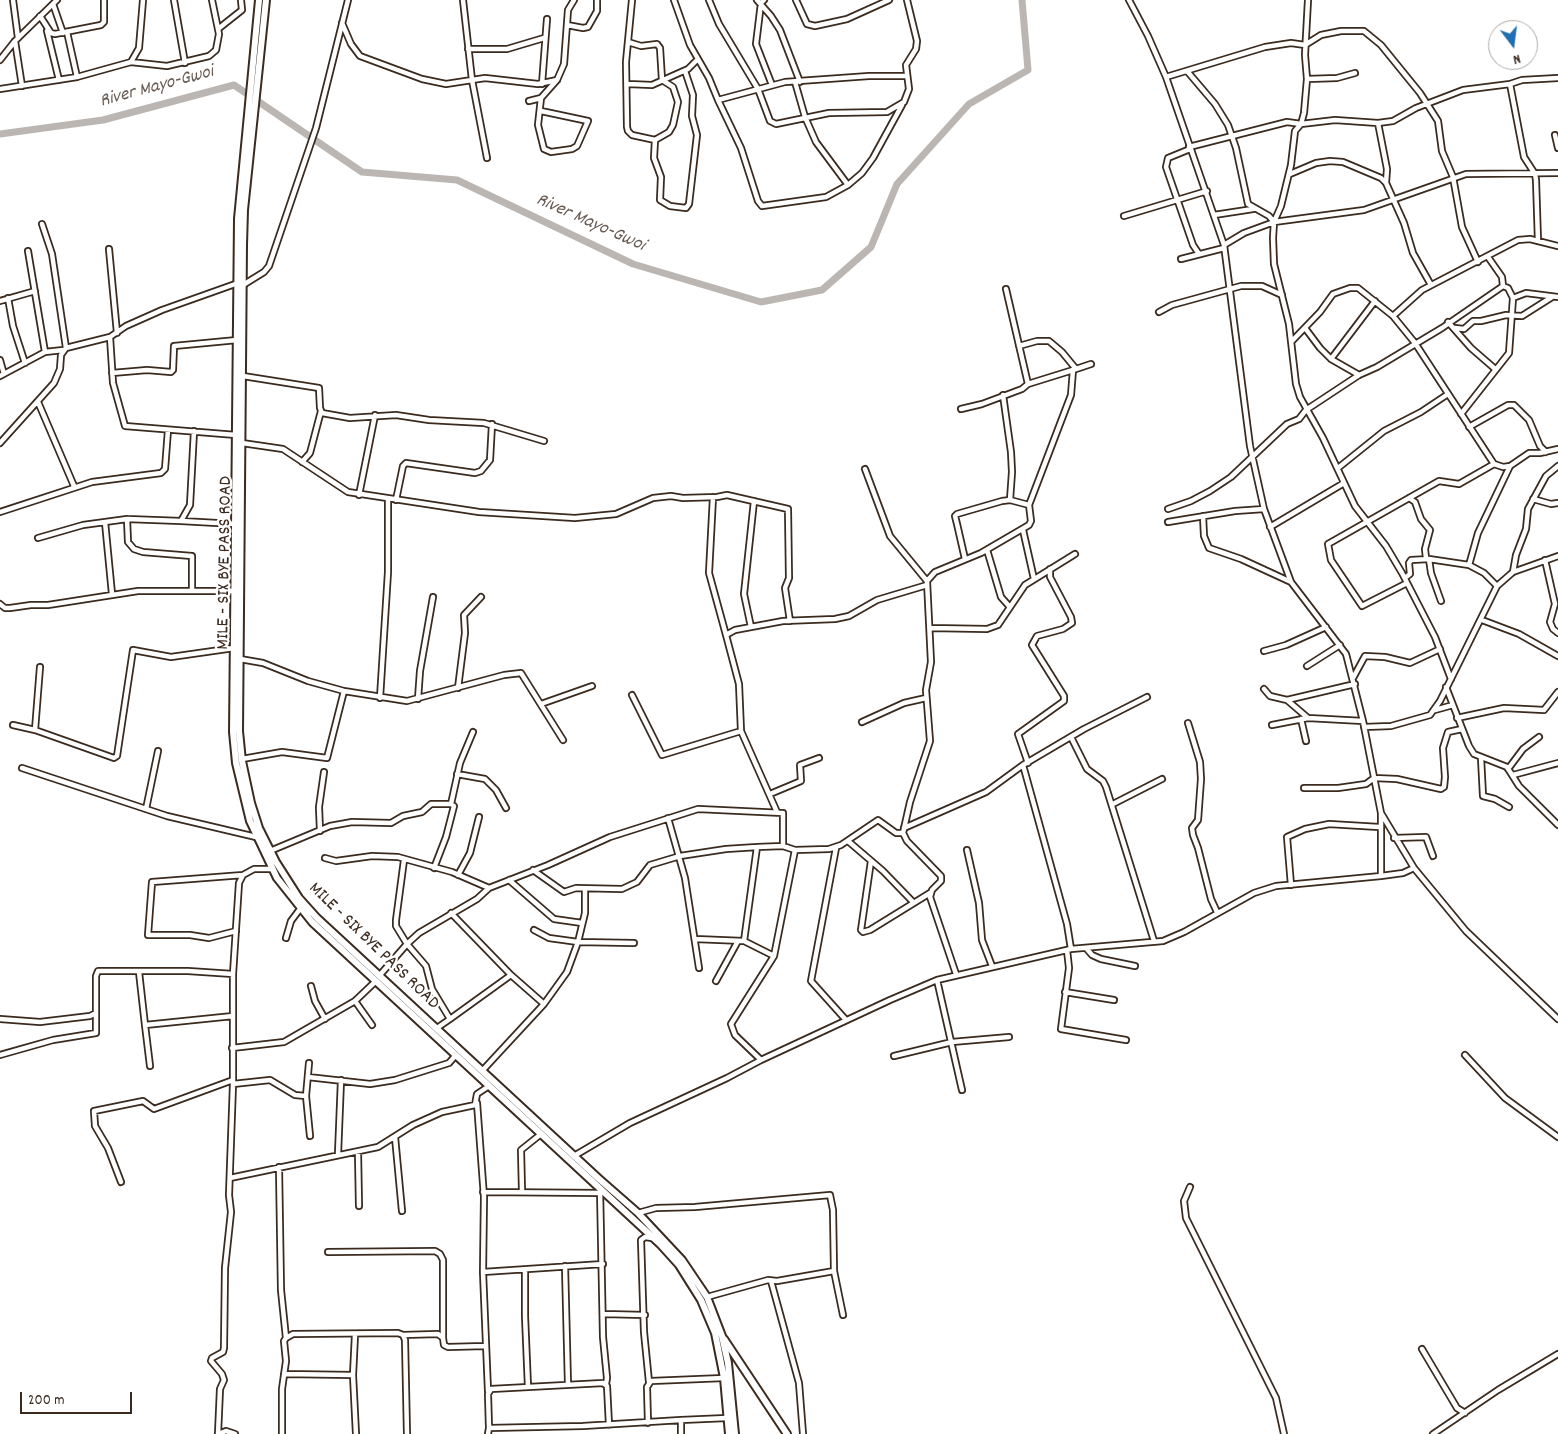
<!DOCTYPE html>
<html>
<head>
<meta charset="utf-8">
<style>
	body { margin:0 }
	#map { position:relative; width:1558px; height:1434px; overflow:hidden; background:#fff; font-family:Dekko,sans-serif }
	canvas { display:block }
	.north { position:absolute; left:1488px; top:20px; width:50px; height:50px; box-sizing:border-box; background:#fff; border:1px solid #b1aaa5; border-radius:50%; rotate:165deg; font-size:14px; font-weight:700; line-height:20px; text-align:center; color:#3b2a1e }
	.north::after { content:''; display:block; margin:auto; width:18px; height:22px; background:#1f6fb2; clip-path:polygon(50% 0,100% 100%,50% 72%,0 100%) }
	.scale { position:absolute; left:20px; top:1392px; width:112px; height:22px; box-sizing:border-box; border:2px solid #3b2a1e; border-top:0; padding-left:6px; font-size:15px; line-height:18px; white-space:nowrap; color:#3b2a1e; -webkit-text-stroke:4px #fff; paint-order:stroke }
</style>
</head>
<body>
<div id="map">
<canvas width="1558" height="1434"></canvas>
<div class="north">N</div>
<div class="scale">200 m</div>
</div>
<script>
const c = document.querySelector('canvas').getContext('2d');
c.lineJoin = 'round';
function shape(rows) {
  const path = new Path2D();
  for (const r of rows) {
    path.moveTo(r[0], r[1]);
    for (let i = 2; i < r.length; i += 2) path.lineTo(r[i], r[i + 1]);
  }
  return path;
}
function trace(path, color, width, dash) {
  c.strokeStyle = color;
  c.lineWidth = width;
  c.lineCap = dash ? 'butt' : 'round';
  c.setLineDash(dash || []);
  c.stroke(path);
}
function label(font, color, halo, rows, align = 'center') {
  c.font = font + ' Dekko,sans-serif';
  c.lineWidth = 4.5;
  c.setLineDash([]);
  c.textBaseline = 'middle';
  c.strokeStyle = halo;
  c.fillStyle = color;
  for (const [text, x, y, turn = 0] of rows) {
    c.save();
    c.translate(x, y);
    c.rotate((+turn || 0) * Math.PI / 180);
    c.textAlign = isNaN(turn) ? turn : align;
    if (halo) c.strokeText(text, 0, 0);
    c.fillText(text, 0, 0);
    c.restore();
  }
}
trace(shape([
	[0,134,103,120,234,85,362,172,457,180,633,264,761,302,822,290,871,247,897,184,969,104,1028,70,1022,0]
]), '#bcb6b3', 7);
const street = shape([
	[13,0,18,38],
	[174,0,185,63],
	[463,0,472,80,487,158],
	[632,0,626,62,627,127,628,131,632,135,655,140,669,132,673,125,678,102,673,87,662,80],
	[674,0,690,45,709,78,718,100,785,82,869,76,906,76],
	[709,0,719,24,758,89,770,121,776,124,829,113,887,112,904,102,909,89,906,65,916,49,917,41,907,0],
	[757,0,771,16,780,30,800,82],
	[764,0,761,3,756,44,772,85],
	[796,0,807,24,815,26,847,19,889,0],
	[1129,0,1148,36,1166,77,1224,245,1250,446,1264,509,1291,582,1346,654,1363,721,1381,813,1414,868,1466,931,1558,1019],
	[1308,0,1305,55,1307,79,1304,113,1301,124,1295,131,1291,165,1281,206,1274,222,1273,238,1274,264,1289,324,1296,384,1300,397,1323,438,1355,506,1386,546,1402,573,1435,637,1451,679],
	[53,4,63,33],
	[40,16,51,33,55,34,101,25,104,22,104,0],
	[342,23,351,44,360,56,422,79,446,84,485,78,538,84,557,80],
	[567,25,583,28,588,27,597,11,597,0],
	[218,29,242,10,241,0],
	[47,31,59,80],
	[67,32,77,77],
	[15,41,22,86],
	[628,42,641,46,657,44,660,48,662,80],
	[468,49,507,49,544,38],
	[0,60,15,41,57,0],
	[131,62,139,48,143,0],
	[1187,71,1215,104,1228,125,1236,148,1248,204,1269,216,1274,222],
	[1166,77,1265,47,1291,43,1305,45,1321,35,1341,31,1364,31,1381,45,1420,93,1438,121,1442,151,1453,177,1462,227,1478,262],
	[1307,79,1337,78,1355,73],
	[795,82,805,117,816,142,848,185],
	[542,84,547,19],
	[628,84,652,85,688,69,698,59],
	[1510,84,1524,157,1535,174,1536,180,1538,241],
	[0,89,77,77,131,62,167,66,209,56,216,50,219,34,212,0],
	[718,100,741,148,758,201,762,206,826,197,848,185,862,173,873,158,902,105],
	[529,101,541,98,557,80,564,64,568,10,574,0],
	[541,111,588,121,577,146,572,149,551,152,544,149,538,125,541,98],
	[1378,123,1387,169,1386,183],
	[1555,135,1558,148],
	[655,140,654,158,661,177,660,200,670,206,686,208,689,204,697,135,692,116,693,95,685,71],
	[1189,147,1287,122,1301,124,1335,120,1378,123,1393,121,1416,108,1463,90,1510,84,1522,80,1558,78],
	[1190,149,1168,158,1166,167,1193,245,1199,254],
	[1290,174,1316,163,1330,161,1343,162,1381,178,1386,183,1404,223,1413,253,1431,285],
	[1214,215,1253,209],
	[1124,216,1207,191],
	[42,224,52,254,66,348],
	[1224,245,1244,233,1274,222,1364,210,1466,174,1558,173],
	[109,249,117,333],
	[28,251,45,352],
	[1181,259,1224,248],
	[243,285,264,272,269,266,316,128,348,0],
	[1006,289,1028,384],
	[8,298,13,326,25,363],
	[1513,298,1526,293,1558,297],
	[0,301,35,291],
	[1159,312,1172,305,1241,286,1262,286,1282,295],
	[1393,316,1422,290,1518,240,1530,239,1558,246],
	[1448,322,1471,348,1494,368],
	[1305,328,1320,348,1331,359,1359,375],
	[1455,328,1464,329,1473,321,1481,321,1506,315,1522,316,1552,297],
	[110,337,113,383,125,426,236,435],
	[1292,341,1320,312,1333,294,1350,288,1358,288,1393,316,1415,343,1494,464,1503,467,1510,466,1529,453,1540,453,1558,449],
	[1019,346,1037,341,1049,341,1062,352,1076,369],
	[1331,359,1375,301],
	[0,360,4,374],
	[112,373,147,370,171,372,173,370,174,346,237,340],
	[0,376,45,352,63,350],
	[243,376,319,388,320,408,322,413,350,418,396,415,429,420,484,423,544,441],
	[1003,395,1011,452,1012,472,1010,500],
	[38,402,74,486],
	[961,409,982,404,1022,389,1028,384,1073,370],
	[1461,414,1509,353,1513,298,1508,288,1503,286],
	[1469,427,1508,405,1514,405,1529,420,1540,446,1546,452],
	[194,431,190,505,181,521,235,524],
	[0,443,54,383,60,369,61,355,66,348,110,337,126,326,162,310,238,283],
	[242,443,283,449,348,492,479,512,575,518,616,514,653,498,671,496,683,498,717,497,727,495,788,509,789,578,785,588,790,621],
	[302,462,310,453,321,411],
	[1338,468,1384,431,1421,412,1448,394],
	[865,469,890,536,927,581],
	[359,495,375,415],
	[713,497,709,573,726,635],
	[1409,498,1415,502,1421,519,1430,530,1425,549,1426,558],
	[1533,499,1551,504,1558,503],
	[396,500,403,466,406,463,475,473,481,471,490,460,492,424],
	[1168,509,1191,501,1210,491,1231,477,1287,424,1299,419,1306,410,1359,375,1377,367,1442,328,1503,286,1502,277,1488,257],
	[0,512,92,482,161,473,165,469,168,430],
	[1203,516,1204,536,1209,548,1241,559,1291,582],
	[127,519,128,542,134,549,143,552,192,556,192,591],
	[105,522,112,594],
	[1168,522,1235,511,1264,509],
	[1270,527,1344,483],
	[1023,530,1034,579],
	[38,538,83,525,127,519,181,521],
	[987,550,1001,597,1009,606],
	[965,559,957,524,955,516,957,514,1002,501,1010,500,1029,505],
	[1429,559,1431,573,1441,601],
	[1545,560,1555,604,1550,622,1553,629,1558,633],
	[1469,565,1478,533,1510,466],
	[1513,572,1516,555,1526,529,1528,509,1546,476,1558,466],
	[1405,578,1410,574,1409,563,1411,560,1429,559,1469,565,1484,573,1497,586],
	[1407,583,1362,606,1331,560,1328,544,1439,481,1459,484,1494,464],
	[0,604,5,608,10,608,31,605,48,605,138,591,235,591],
	[1482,620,1519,634,1558,656],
	[751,627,744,594,754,501],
	[930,628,987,629,998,625,1025,585,1075,554],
	[1264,651,1286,645,1326,627],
	[240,659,263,663,308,681,344,691,407,701,504,675,521,673,563,740],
	[1307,666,1340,645],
	[1353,678,1365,656,1385,657,1410,663,1440,649],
	[1446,687,1469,746,1474,754,1507,767,1519,786,1558,825],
	[458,688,465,633,464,615,481,597],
	[1264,689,1270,696,1287,700,1308,718],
	[632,695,662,755,741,731,777,812],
	[380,698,388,572,388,499],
	[418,699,420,671,433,597],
	[1287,700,1355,684],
	[541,704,592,686],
	[1435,710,1453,705],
	[1457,718,1504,708,1544,710,1558,692],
	[1301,719,1306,741],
	[862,722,904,703,926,698],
	[1188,723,1200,762,1201,779,1198,820,1192,828,1193,835,1198,848,1211,899,1217,912],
	[13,725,35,730,114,758,117,756,133,650,171,657,234,648],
	[1272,725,1308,718,1363,721],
	[1364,727,1391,726,1430,715,1440,701,1497,586,1513,572,1558,556],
	[35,730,40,667],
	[741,731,739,684,726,635,735,630,783,621,835,619,849,616,877,600,927,585],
	[1071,737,1087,769,1103,781,1106,787,1154,941],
	[1481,758,1483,796,1495,799,1509,807],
	[242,759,282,752,327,758,344,691],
	[1028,763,1018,734,1064,701,1064,696,1032,645,1037,636,1063,629,1072,623,1071,617,1050,577,1050,569],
	[1023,765,1067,924,1071,949],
	[22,768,167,816,256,837],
	[1508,769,1523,749,1539,737],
	[457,774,485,779,496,790,506,808],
	[1513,775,1558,763],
	[1304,788,1338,788,1366,784,1374,778,1397,779,1441,789,1444,787,1445,777,1443,748,1448,732,1462,729],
	[770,794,801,781,800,765,819,758],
	[451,804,460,763,473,732],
	[1113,804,1162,779],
	[146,809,158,751],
	[668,818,685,878,699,968],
	[904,828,986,792,1023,765,1084,729,1147,697],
	[320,831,319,807,324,772],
	[1394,838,1426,837,1433,856],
	[848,841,883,871,913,902],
	[836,848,811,981,846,1020],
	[967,850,979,903,982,940,992,966],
	[270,851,330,826,352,822,391,823,403,816,422,812,431,804,451,804,454,806,446,837,434,868],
	[325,858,336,861,372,856,398,857,452,872,489,888],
	[871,861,861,930,863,932,870,930,930,893],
	[533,870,564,892,576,888,622,889,637,882,650,865,680,856,726,849,757,847,783,846,795,850,829,849,841,845,878,820,896,833,903,833],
	[458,875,470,853,479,817],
	[1381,876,1403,873,1414,868],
	[509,880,554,919,582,923],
	[1291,885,1287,837,1305,829,1329,824,1379,827],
	[451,913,511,975,544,1004,482,1071],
	[534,930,549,938,578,942,634,943],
	[236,931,209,938,190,935,148,935,152,882,243,875],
	[286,938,291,921,300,909],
	[695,939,744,941,774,956],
	[744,941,757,847],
	[1086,948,1092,955,1101,959,1135,966],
	[1067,950,1069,968,1061,1029,1126,1040],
	[139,972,145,1025,233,1016],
	[956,974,930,897,932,890,941,881,941,876,907,841,903,833,910,802,930,741,926,690,931,662,927,581,935,572,981,553,1029,525,1031,521,1029,505,1071,395,1073,370,1091,364],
	[379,976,407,944,396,926,396,920,404,860],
	[937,980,962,1090],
	[716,981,738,941],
	[311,986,315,1001,325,1019],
	[1065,992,1114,1000],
	[355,1001,372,1025],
	[544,1004,567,972,578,942,585,913,585,889],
	[0,1019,40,1022,90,1016,96,1013],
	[450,1019,511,975],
	[145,1025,150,1066],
	[437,1028,450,1019,432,989,426,966,407,944,419,933,477,899,489,888,548,865,610,837,698,809,783,813,783,846],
	[232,1048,284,1042,355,1001,376,981],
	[0,1055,53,1040,96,1033,96,976,98,971,188,971,233,974],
	[1465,1055,1505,1098,1558,1137],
	[894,1056,952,1042,1009,1037],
	[761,1060,735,1035,731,1024,774,956,795,850],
	[309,1063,306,1096,310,1136],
	[308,1077,370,1084,395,1080,449,1063,456,1055],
	[233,1084,270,1080,295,1095,306,1096],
	[477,1103,484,1197,483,1272,488,1391],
	[395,1137,402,1211],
	[358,1152,359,1206],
	[338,1154,341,1080],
	[574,1156,630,1123,727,1078,761,1060,890,1000,937,980,1071,949,1163,941,1184,932,1254,893,1276,886,1381,876,1381,814],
	[279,1167,281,1290,286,1338],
	[230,1178,378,1147,413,1125,442,1112,475,1105,477,1094,489,1086],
	[121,1182,108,1148,95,1126,94,1111,143,1101,154,1109,233,1080],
	[1190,1187,1184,1201,1186,1218,1276,1398,1284,1434],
	[600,1189,603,1337,607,1378,606,1384],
	[522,1191,521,1150,541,1134],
	[483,1192,601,1193],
	[638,1213,656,1208,695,1207,830,1195,833,1210,834,1271,843,1315],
	[328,1252,435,1251,440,1254,443,1260,443,1338],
	[565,1266,568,1385],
	[525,1270,525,1316,528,1387],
	[483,1272,603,1264],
	[771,1281,799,1383,803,1434],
	[707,1297,768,1280,777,1281,834,1271],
	[604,1314,645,1315],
	[355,1335,353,1375,356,1434],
	[403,1335,438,1334,443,1338,444,1345,448,1347,485,1346],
	[1422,1349,1457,1408,1465,1413],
	[284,1374,353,1375],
	[649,1382,644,1332,641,1240,645,1237,652,1238],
	[648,1423,647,1387,651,1381,724,1378],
	[489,1428,488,1394,491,1389,603,1383,607,1386,609,1425],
	[218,1434,220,1389,224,1380,222,1374,211,1361,212,1358,223,1352,224,1348,225,1268,231,1212,229,1195,233,1084,233,974,239,883,243,875,254,869,272,869],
	[218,1434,226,1431,235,1434],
	[282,1434,282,1389,286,1361,284,1341,286,1338,293,1334,398,1333,403,1335,405,1340,407,1434],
	[488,1434,489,1428,583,1426,681,1420],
	[681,1434,681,1420,727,1418],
	[1433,1434,1498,1390,1558,1354]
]);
const secondary = shape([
	[259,0,238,219,233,732,236,763,250,821,277,878,312,922,660,1244,679,1265,701,1300,715,1333,724,1378,729,1434],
	[266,0,244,210,243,245,239,731,242,761,251,803,259,828,276,862,299,898,317,918,598,1178,638,1213,682,1260,707,1297,722,1336,728,1363,735,1434],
	[724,1339,787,1434]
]);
trace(street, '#3b2a1e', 8);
trace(secondary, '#3b2a1e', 10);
trace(street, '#fff', 4.5);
trace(secondary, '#fff', 6);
label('18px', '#3b2a1e', '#fff', [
	["MILE - SIX BYE PASS ROAD",226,563,-89],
	["MILE - SIX BYE PASS ROAD",373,947,44]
]);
label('italic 19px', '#685b52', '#fff', [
	["River Mayo-Gwoi",157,88,-15],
	["River Mayo-Gwoi",590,224,24]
]);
</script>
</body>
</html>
